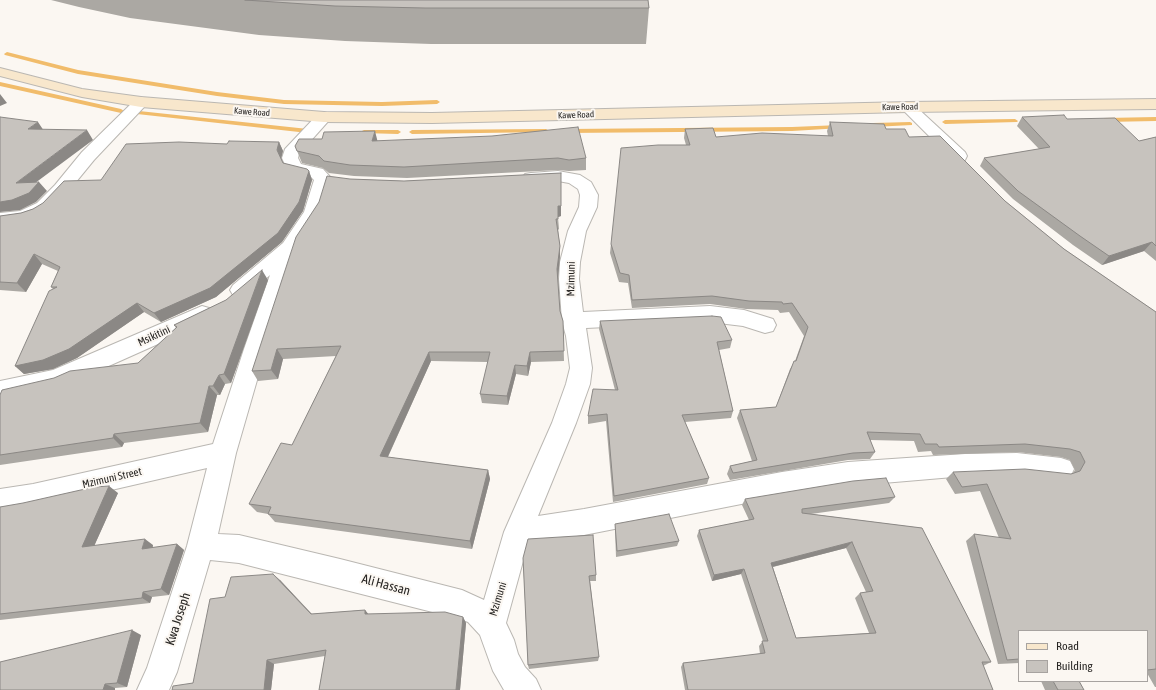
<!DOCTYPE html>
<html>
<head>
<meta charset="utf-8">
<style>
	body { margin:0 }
	#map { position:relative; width:1156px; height:690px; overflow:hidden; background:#fbf7f2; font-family:"Asap Condensed",sans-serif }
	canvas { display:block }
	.legend { position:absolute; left:1018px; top:630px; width:130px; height:52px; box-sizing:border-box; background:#fbf7f2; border:1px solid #a7a3a0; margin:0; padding:5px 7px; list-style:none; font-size:12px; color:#282624 }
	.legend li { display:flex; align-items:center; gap:8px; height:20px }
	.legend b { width:20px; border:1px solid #a7a3a0 }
</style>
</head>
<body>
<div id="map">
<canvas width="1156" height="690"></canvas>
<ul class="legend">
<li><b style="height:5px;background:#f8e7cc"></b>Road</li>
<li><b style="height:11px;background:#c7c3be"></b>Building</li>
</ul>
</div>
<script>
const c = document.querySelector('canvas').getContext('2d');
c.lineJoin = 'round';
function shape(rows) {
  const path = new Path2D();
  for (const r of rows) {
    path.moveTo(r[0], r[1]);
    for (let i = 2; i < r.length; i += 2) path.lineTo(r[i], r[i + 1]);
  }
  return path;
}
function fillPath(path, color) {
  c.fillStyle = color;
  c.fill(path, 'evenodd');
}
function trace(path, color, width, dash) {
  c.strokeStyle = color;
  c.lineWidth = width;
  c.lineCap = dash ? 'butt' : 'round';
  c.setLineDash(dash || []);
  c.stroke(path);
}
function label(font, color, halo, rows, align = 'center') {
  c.font = font + ' "Asap Condensed",sans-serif';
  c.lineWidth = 4;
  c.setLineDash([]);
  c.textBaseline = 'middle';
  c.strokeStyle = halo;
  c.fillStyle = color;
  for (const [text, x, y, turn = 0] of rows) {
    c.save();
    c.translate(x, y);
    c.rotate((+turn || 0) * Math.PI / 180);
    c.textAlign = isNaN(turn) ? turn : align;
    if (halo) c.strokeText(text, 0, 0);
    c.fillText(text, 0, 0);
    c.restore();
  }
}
fillPath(shape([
	[7,52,78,70,217,92,284,100,382,102,437,100,440,102,437,104,382,106,284,104,217,96,78,74,5,55,4,54,7,52],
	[0,82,121,109,124,111,121,113,0,86,0,82],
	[139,111,308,129,311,131,308,133,137,114,137,112,139,111],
	[1156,117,1156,121,1105,122,1102,120,1105,118,1156,117],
	[1015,119,1018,121,1017,122,945,124,942,122,945,120,1015,119],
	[910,122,912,123,912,125,873,127,870,125,873,123,910,122],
	[840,125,842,126,842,128,792,131,567,133,564,131,567,129,792,127,840,125],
	[546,129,549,131,548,132,412,134,409,132,412,130,546,129],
	[364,130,398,130,401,132,398,134,362,133,362,131,364,130]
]), '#f1bc6b');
const street = shape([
	[141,97,146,99,149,102,146,105,94,160,67,193,49,211,40,217,29,221,0,225,0,213,20,211,37,203,55,185,82,152,136,99,141,97],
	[908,102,913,104,965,152,967,156,965,160,959,161,953,160,900,107,903,104,908,102],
	[324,112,330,114,332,117,299,154,298,158,301,164,323,169,332,179,330,187,322,212,299,247,266,349,236,453,218,534,239,535,340,559,462,590,484,600,504,532,552,423,566,384,570,368,566,336,562,321,559,279,560,262,568,231,579,207,580,195,578,189,569,183,558,181,531,183,525,182,522,178,525,174,531,173,558,171,580,175,591,182,598,195,597,207,586,231,580,262,579,279,583,312,710,306,744,310,773,319,776,325,773,331,765,333,743,326,710,322,586,328,592,368,590,384,576,423,538,516,584,509,782,472,848,462,965,454,1017,453,1061,458,1070,461,1074,469,1070,477,1061,480,1017,475,965,476,848,486,782,496,584,535,528,543,506,623,514,640,518,654,525,667,536,679,541,690,504,690,493,671,480,635,468,622,460,619,239,563,210,560,177,672,169,690,137,690,147,668,187,546,207,468,33,508,0,513,0,489,33,484,213,444,244,349,270,275,247,295,240,297,233,295,230,290,233,285,283,243,304,212,314,180,311,177,288,171,282,158,285,149,318,114,324,112],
	[202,306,209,308,213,314,209,320,158,344,64,386,0,401,0,381,53,370,202,306]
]);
const secondary = shape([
	[0,68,82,89,141,97,324,112,432,113,908,102,1156,99,1156,109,908,112,432,123,324,122,141,107,82,97,0,76,0,68]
]);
trace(street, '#bab7b2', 2);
trace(secondary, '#bab7b2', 2);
fillPath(street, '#fff');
fillPath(secondary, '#f8e7cc');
fillPath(shape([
	[51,0,648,0,649,8,646,44,431,44,345,41,259,35,130,18,79,7],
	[1022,117,1067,119,1139,141,1156,137,1156,261,1144,251,1102,265,1073,245,1013,199,980,166,984,158,1039,149,1017,126],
	[830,122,886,129,909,137,1005,201,1064,249,1156,312,1156,687,1155,687,1147,673,1147,631,1019,631,1019,663,998,664,966,541,974,534,999,538,980,491,955,494,946,479,953,472,1071,474,1073,473,1075,470,1070,460,1061,457,1017,452,933,455,931,451,918,452,914,441,870,440,875,452,870,459,848,460,730,480,727,474,730,466,752,461,737,418,740,410,776,407,790,369,795,361,804,336,789,312,780,313,778,310,746,309,710,304,632,308,628,283,619,282,610,253,611,244,686,145,684,138,685,129,716,137,828,136,827,131],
	[378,141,586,158,586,170,569,171,558,170,407,178,354,176,329,173,323,168,302,163,295,146],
	[279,142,283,151,281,158,283,163,309,171,312,180,303,211,282,242,216,297,161,322,144,312,77,358,53,369,24,374,15,366,53,289,51,287,58,271,42,264,26,292,0,290,0,216,21,213,33,209,101,180,227,144],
	[561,173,561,216,558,217,559,229,558,230,560,246,560,256,558,277,560,311,563,321,564,361,531,362,528,376,516,374,508,405,482,403,480,394,488,362,431,361,388,457,488,470,490,479,472,549,275,522,268,514,257,512,249,504,292,445,336,356,283,359,278,379,258,381,252,371,350,179,404,181],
	[268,280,231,383,225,384,220,395,217,395,208,432,124,443,122,447,0,465,0,395,138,363,176,328,174,325],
	[600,321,732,340,730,348,719,350,733,411,731,418,685,422,709,478,707,484,613,502,606,421,588,424,588,416,615,390,599,329],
	[118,493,94,546,153,545,153,548,177,544,184,550,169,595,152,597,150,603,0,620,0,507],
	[895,497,889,503,811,514,922,528,991,662,983,666,993,690,685,690,681,667,683,663,760,654,759,646,763,641,741,574,712,581,697,536,699,530,749,520,742,505,745,499],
	[846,548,866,592,860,593,855,598,869,633,796,638,773,567],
	[615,524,679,541,677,546,616,557,615,530],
	[523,558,596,575,596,581,590,581,599,657,598,661,529,669,528,665],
	[280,580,312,614,365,610,368,614,463,617,466,623,460,690,319,690,325,656,274,664,271,690,172,690,193,683,225,597],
	[141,635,127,687,115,688,115,690,0,690],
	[1041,681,1079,681,1084,690,1045,690]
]), '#aba8a3');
fillPath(shape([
	[0,94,7,103,0,106],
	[38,122,44,131,28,129],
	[87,130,93,140,23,192,16,183],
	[375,131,378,143,372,141],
	[279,142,283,151,281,159,277,150],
	[309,171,312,180,303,211,282,242,216,297,161,322,154,313],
	[561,173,561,216,558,217,558,206],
	[39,182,47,191,36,202,20,210,0,212,0,202],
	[1152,242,1144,251,1102,265,1109,256],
	[560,246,560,256,558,279,557,269],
	[34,254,42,264,26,292,17,283],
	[262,270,268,280,231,383,224,374],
	[137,303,144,312,77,358,53,369,24,374,15,366],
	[277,349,283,359,278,379,271,370],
	[429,352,431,361,384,465,380,456],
	[530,352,531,362,528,376,527,366],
	[515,365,516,374,508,405,507,396],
	[219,375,225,384,220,395,213,386],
	[209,386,217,395,208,432,200,423],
	[114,434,124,443,122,447,113,438],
	[488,470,490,479,472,549,470,541],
	[109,486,118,493,91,553,82,547],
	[145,539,153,545,150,555,142,549],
	[852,542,846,548,768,568,771,563],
	[177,544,184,550,169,595,161,589],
	[744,569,741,574,712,581,714,575],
	[273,574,280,580,317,620,311,614],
	[143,592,152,597,150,603,142,598],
	[365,610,370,616,365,614],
	[463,617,466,623,460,690,456,690],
	[132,630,141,635,127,687,117,683],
	[267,660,274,664,271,690,264,690],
	[105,684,115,688,115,690,103,690]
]), '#8b8885');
const building = shape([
	[245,0,648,0,649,8,425,8,335,6,245,0],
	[1064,115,1067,119,1115,118,1139,141,1156,137,1156,246,1152,242,1109,256,1080,236,1018,191,984,158,1050,147,1022,117,1064,115],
	[0,117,38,122,28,129,87,130,16,183,39,182,29,193,12,200,0,202,0,117],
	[830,122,884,124,886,129,905,129,909,137,940,136,1005,201,1064,249,1156,312,1156,669,1147,670,1147,631,1019,631,1019,659,1007,660,974,534,1011,539,987,484,962,487,953,472,1025,469,1071,474,1080,471,1085,462,1080,452,1070,449,1025,444,939,447,937,444,925,444,920,434,867,432,875,452,853,453,733,473,730,466,757,460,740,410,776,407,794,361,796,361,808,327,792,303,783,304,782,302,749,301,712,296,632,300,629,275,620,273,611,244,621,148,658,145,690,145,685,129,713,128,716,137,762,133,833,136,830,122],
	[578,127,586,158,569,160,558,158,404,167,350,165,324,161,319,156,297,151,295,146,299,139,322,139,324,132,375,131,372,141,492,136,578,127],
	[229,141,279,142,277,150,283,163,307,169,309,171,299,202,278,233,210,288,154,313,137,303,69,349,43,360,15,366,49,291,57,287,51,287,60,267,34,254,17,283,0,282,0,216,21,213,33,209,43,203,64,181,101,180,126,144,179,142,227,144,229,141],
	[561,173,561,206,558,206,558,219,556,219,560,246,557,269,560,311,563,321,564,351,530,352,527,366,515,365,507,396,480,394,490,352,429,352,380,456,488,470,470,541,268,514,271,507,249,504,281,443,292,445,341,346,277,349,271,370,252,371,296,237,319,202,327,176,350,179,404,181,561,173],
	[262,270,224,374,219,375,213,386,209,386,200,423,114,434,113,438,0,455,0,395,2,390,54,378,70,371,138,363,177,327,174,325,226,300,262,270],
	[712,316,721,317,732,340,717,342,733,411,682,415,709,478,614,496,607,414,588,416,593,389,618,390,600,321,712,316],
	[886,478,895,497,802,509,802,513,922,528,991,662,982,662,993,690,688,690,683,663,765,653,762,641,768,641,744,569,714,575,699,530,754,519,745,499,853,481,886,478],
	[852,542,873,591,860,593,876,633,796,638,771,563,852,542],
	[109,486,82,547,145,539,142,549,177,544,161,589,143,592,142,598,0,614,0,507,23,503,94,487,109,486],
	[669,514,679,541,617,551,615,524,669,514],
	[593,535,596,575,589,576,599,657,528,665,523,558,528,539,593,535],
	[273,574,311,614,365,610,365,614,445,612,463,617,456,690,319,690,326,650,267,660,264,690,172,690,173,686,193,683,210,599,225,597,231,577,273,574],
	[132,630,117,683,105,684,103,690,0,690,0,662,132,630],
	[1053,681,1079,681,1084,690,1058,690,1053,681]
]);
fillPath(building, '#c7c3be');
trace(building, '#8b8885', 1);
label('9px', '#282624', '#fbf7f2', [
	["Kawe Road",900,107,-1],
	["Kawe Road",252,112,4],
	["Kawe Road",576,115,-2]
]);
label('11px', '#282624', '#fbf7f2', [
	["Mzimuni",571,279,-89],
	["Msikitini",154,336,-25],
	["Mzimuni Street",112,478,-13],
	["Mzimuni",498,599,-73]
]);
label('13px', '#282624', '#fbf7f2', [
	["Ali Hassan",386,585,15],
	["Kwa Joseph",178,619,-72]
]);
</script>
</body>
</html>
